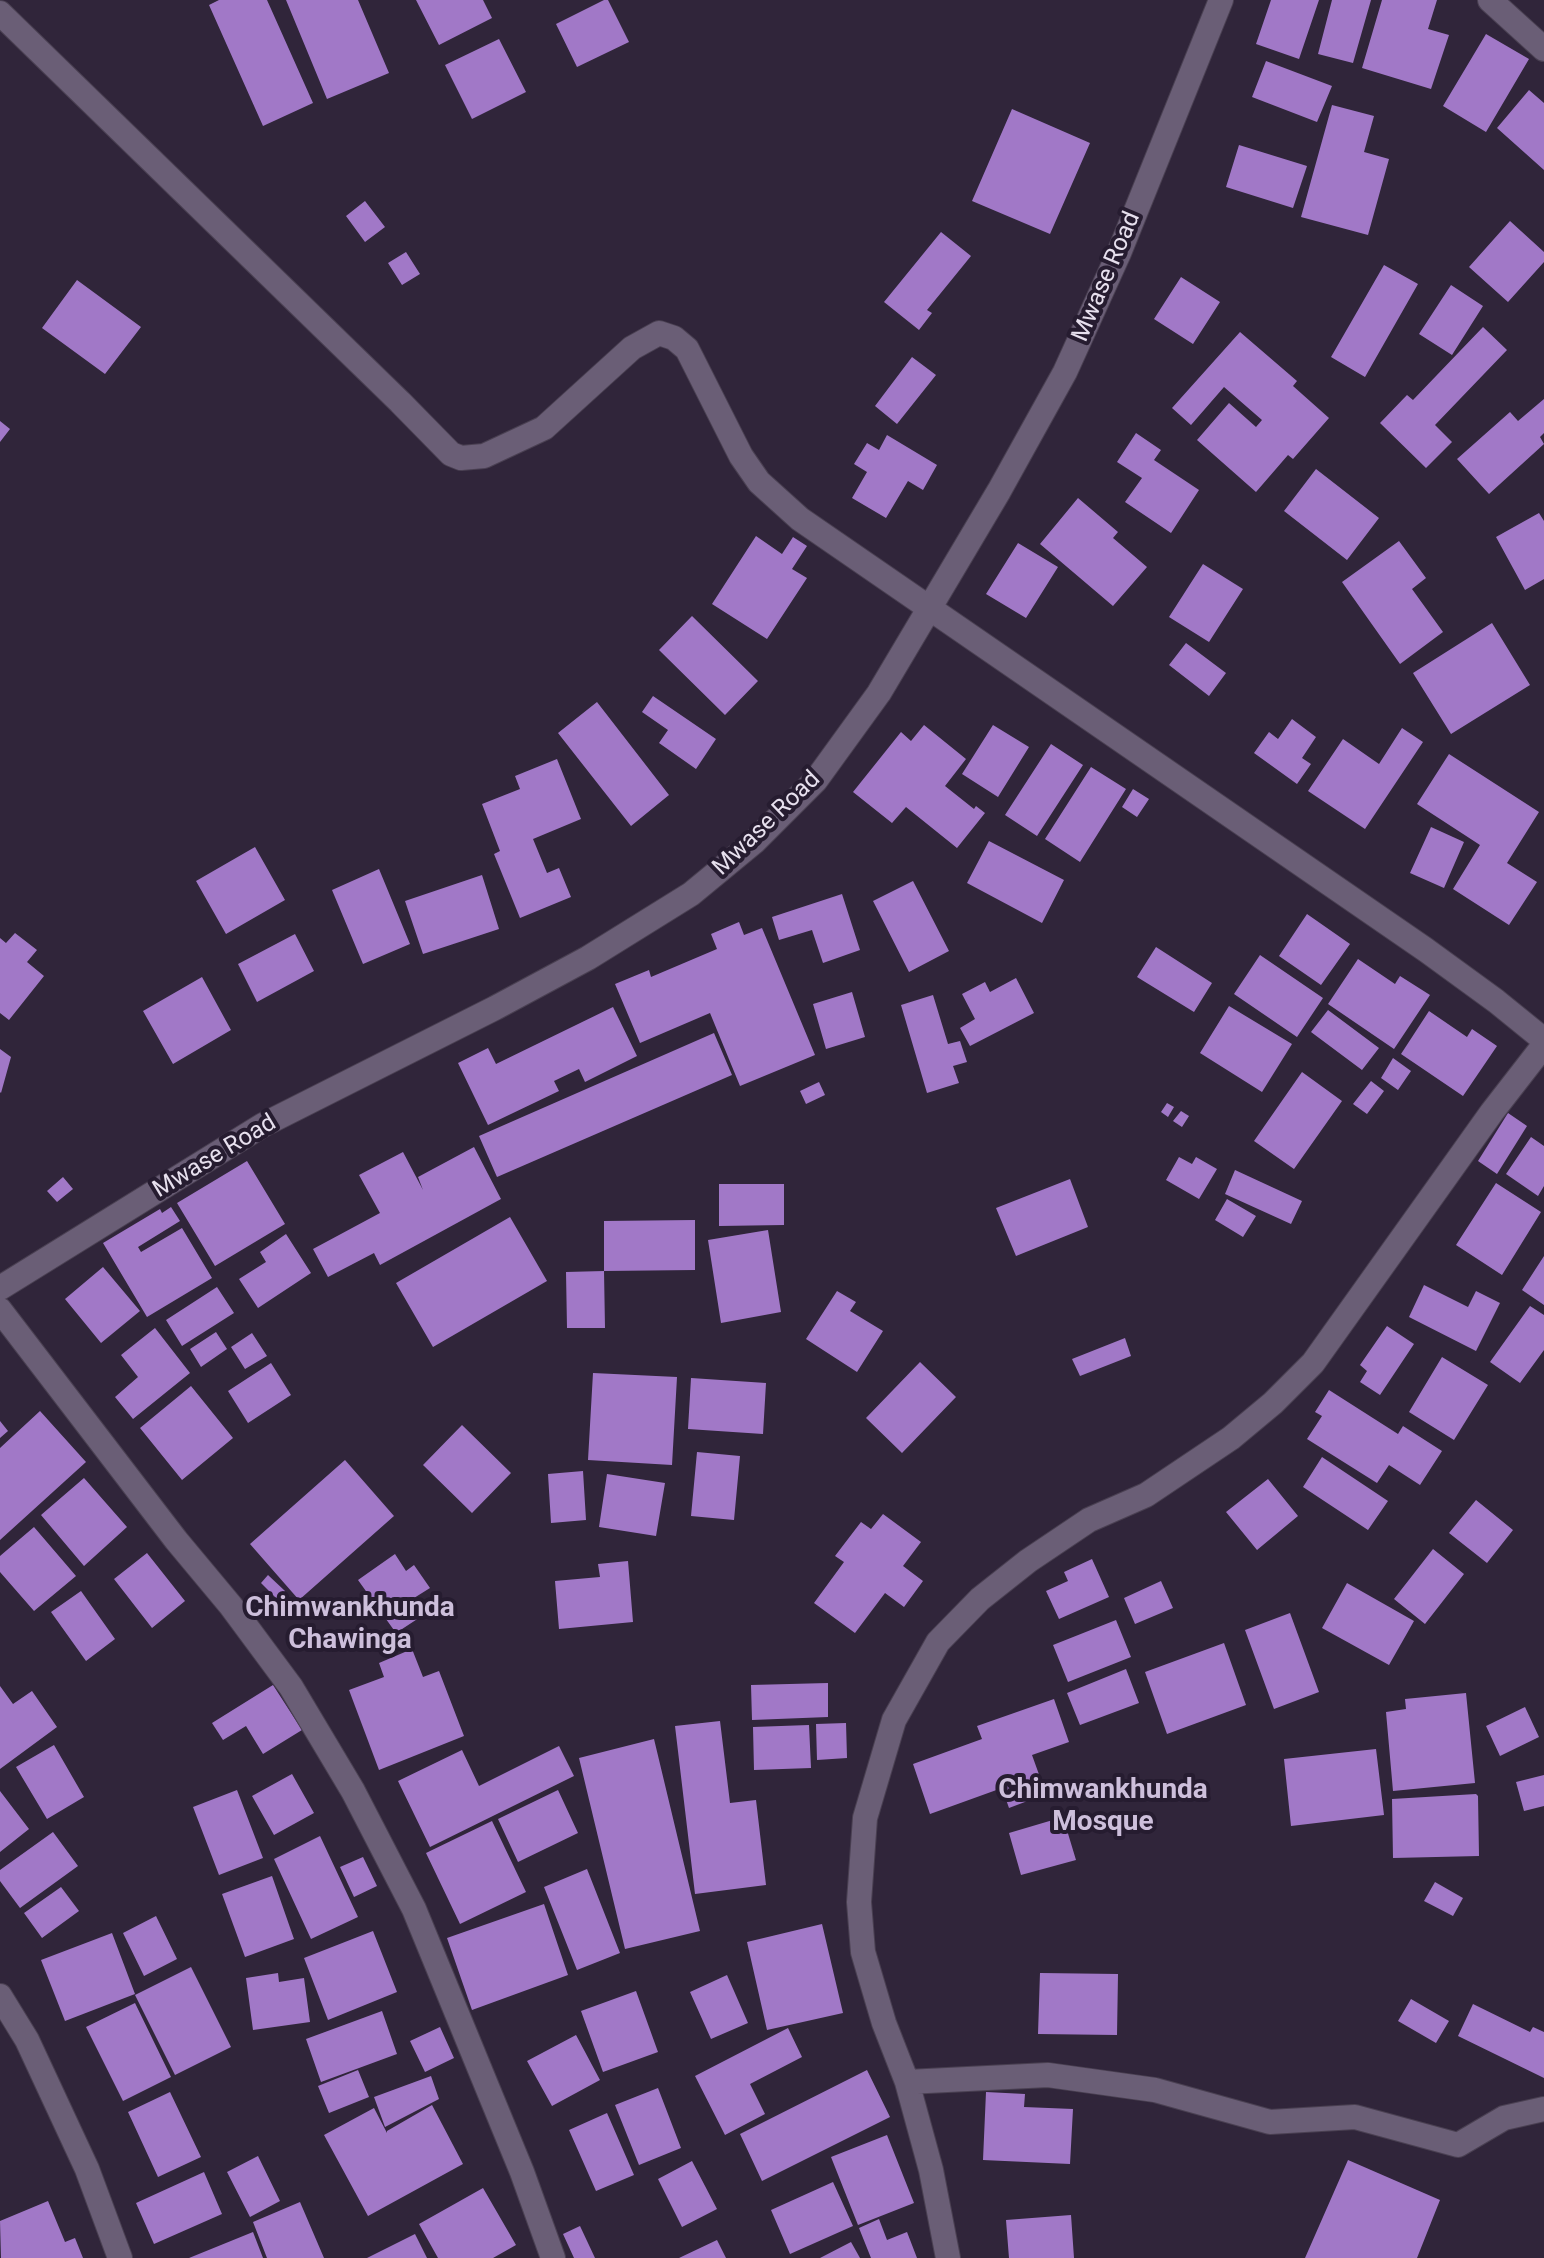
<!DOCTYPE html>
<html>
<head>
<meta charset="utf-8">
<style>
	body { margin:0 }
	canvas { display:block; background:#30253a }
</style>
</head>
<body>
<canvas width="1544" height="2258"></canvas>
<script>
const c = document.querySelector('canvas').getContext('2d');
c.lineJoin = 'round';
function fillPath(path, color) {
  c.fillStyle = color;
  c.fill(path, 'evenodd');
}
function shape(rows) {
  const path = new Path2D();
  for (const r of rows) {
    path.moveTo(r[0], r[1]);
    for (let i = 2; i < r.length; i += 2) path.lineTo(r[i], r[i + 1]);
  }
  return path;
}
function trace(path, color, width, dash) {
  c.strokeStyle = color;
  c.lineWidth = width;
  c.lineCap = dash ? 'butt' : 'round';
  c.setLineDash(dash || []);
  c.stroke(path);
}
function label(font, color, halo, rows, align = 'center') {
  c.font = font + ' Roboto,sans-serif';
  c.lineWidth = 8;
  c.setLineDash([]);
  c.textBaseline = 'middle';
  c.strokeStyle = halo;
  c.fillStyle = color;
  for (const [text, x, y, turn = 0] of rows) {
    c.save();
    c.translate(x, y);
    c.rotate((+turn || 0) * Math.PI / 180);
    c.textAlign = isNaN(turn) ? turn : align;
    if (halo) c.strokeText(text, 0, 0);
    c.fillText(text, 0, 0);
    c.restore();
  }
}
fillPath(shape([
	[219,0,267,0,313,103,263,126,209,5],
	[286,0,358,0,389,73,327,99],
	[416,0,483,0,492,18,439,45],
	[604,0,608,0,629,42,577,67,556,24],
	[1271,0,1319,0,1299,59,1256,44],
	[1332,0,1371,0,1353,63,1318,54],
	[1382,0,1437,0,1428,29,1449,35,1431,89,1362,68],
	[1486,34,1529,59,1486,132,1443,106],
	[499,39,526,92,472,119,445,65],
	[1266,61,1332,86,1317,122,1252,97],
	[1529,90,1544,103,1544,170,1497,128],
	[1332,105,1374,116,1364,152,1389,159,1368,235,1301,217],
	[1012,109,1090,143,1050,234,972,201],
	[1239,145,1307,166,1293,208,1226,187],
	[365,201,385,227,365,242,346,216],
	[1510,221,1544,252,1544,262,1508,302,1469,267],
	[941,232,971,256,927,310,932,313,919,330,884,302],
	[406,252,420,274,402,285,388,263],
	[1384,265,1418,284,1365,377,1331,357],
	[1181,277,1220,302,1193,344,1154,319],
	[77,280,141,327,105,374,42,328],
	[1451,285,1483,306,1452,355,1419,334],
	[1483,327,1507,350,1435,425,1452,442,1426,468,1380,423,1407,395,1413,400],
	[1240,332,1297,381,1293,386,1329,418,1293,459,1288,455,1256,492,1197,440,1229,403,1256,427,1262,420,1224,387,1191,425,1172,408],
	[912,357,936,375,897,424,875,406],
	[1544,399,1544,433,1540,437,1544,444,1489,494,1457,459,1510,412,1518,421],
	[0,421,10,429,0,442],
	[1136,433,1161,450,1154,460,1199,490,1171,533,1125,502,1142,478,1117,462],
	[887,435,937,465,923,490,908,481,886,518,852,498,867,472,854,464,867,443,879,450],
	[1316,469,1379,518,1347,560,1284,511],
	[1078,498,1118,532,1113,538,1147,567,1113,606,1040,544],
	[1539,513,1544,521,1544,579,1525,590,1496,537],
	[756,536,782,554,793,537,807,546,792,569,807,578,767,639,712,604],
	[1399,541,1426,578,1412,589,1443,632,1400,664,1342,582],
	[1018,543,1058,567,1026,618,986,594],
	[1203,564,1243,589,1209,642,1169,617],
	[692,616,758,681,725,715,659,650],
	[1492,623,1530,685,1451,734,1413,673],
	[1186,643,1226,673,1209,696,1169,665],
	[653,696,716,739,696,769,659,743,668,730,642,712],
	[597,702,669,795,631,826,558,733],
	[1292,719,1316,737,1302,758,1311,764,1297,784,1254,753,1269,732,1278,739],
	[924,725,966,759,945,786,974,809,976,806,985,813,957,848,906,807,892,823,853,792,901,732,911,741],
	[993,725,1029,747,998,797,962,774],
	[1402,728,1423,742,1365,829,1308,791,1343,739,1379,764],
	[1051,744,1083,765,1037,836,1005,815],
	[1449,754,1539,812,1507,863,1537,882,1509,925,1453,889,1480,845,1417,804],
	[557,759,581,819,533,839,547,873,559,868,571,897,520,918,494,854,500,851,482,804,520,789,515,776],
	[1091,767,1126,789,1080,862,1045,839],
	[1133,789,1149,799,1137,817,1122,807],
	[1431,827,1464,842,1444,888,1410,873],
	[989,841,1064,880,1042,923,967,883],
	[255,847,285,900,226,934,196,881],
	[379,869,410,944,363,964,332,890],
	[482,875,499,929,423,954,405,901],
	[913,881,949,951,909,972,873,901],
	[842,894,860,950,823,963,812,930,779,940,772,917],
	[1307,914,1350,944,1321,985,1279,956],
	[739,922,744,935,762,928,815,1055,740,1086,710,1013,640,1043,615,984,649,970,651,977,717,949,711,934],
	[15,933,37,950,27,962,44,976,9,1020,0,1013,0,938,6,943],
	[295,934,314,971,257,1002,238,964],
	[1156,947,1212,983,1194,1012,1137,977],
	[1260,955,1323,998,1297,1037,1234,994],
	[1358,959,1395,984,1400,976,1430,995,1394,1049,1328,1004],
	[202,977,231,1030,173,1064,143,1011],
	[1016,978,1034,1013,970,1046,960,1028,975,1019,962,994,985,982,990,992],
	[852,992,865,1037,826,1049,813,1004],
	[933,995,948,1044,960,1041,967,1062,953,1066,959,1083,927,1093,901,1005],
	[1229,1006,1292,1044,1262,1092,1200,1053],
	[613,1007,637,1056,585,1082,579,1069,554,1081,559,1091,488,1125,458,1063,488,1048,496,1064],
	[1328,1010,1379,1048,1362,1070,1311,1032],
	[1429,1011,1467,1037,1472,1029,1497,1046,1463,1096,1401,1054],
	[714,1033,732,1075,497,1177,479,1136],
	[0,1049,11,1057,1,1093,0,1092],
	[1393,1058,1411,1071,1398,1090,1381,1078],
	[1302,1072,1342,1101,1294,1169,1254,1141],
	[1371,1081,1384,1091,1367,1114,1353,1104],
	[819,1082,825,1095,806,1104,800,1091],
	[1167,1103,1174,1107,1168,1117,1161,1112],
	[1181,1111,1189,1116,1182,1127,1173,1121],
	[1508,1113,1527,1126,1497,1174,1478,1161],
	[1531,1137,1544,1146,1544,1186,1538,1196,1506,1174],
	[474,1147,501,1199,380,1265,374,1253,328,1277,313,1249,380,1213,359,1175,403,1152,423,1190,418,1177],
	[1179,1157,1192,1164,1196,1157,1217,1169,1199,1199,1166,1180],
	[247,1161,285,1224,215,1266,177,1203],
	[1235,1170,1302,1201,1291,1224,1225,1194],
	[63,1177,73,1189,57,1202,47,1191],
	[1070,1179,1088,1227,1016,1256,996,1208],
	[1496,1183,1541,1212,1502,1275,1456,1245],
	[719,1184,784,1184,784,1225,719,1226],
	[1227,1199,1256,1216,1243,1237,1215,1220],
	[171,1207,180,1221,138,1247,141,1252,182,1228,212,1278,147,1317,103,1243,160,1209,162,1213],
	[510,1217,547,1281,433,1347,396,1283],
	[695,1220,695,1270,604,1271,604,1221],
	[768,1230,781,1312,721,1323,708,1240],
	[286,1234,311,1273,258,1308,239,1279,266,1262,260,1252],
	[1544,1256,1544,1305,1522,1290],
	[103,1267,140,1311,101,1343,65,1299],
	[604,1271,605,1328,567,1328,566,1272],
	[1424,1285,1468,1307,1476,1291,1500,1303,1476,1351,1409,1317],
	[217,1287,234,1313,182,1346,166,1320],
	[837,1291,856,1302,850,1311,883,1331,857,1372,806,1339],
	[1530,1306,1544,1315,1544,1350,1520,1383,1490,1362],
	[1387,1326,1414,1344,1380,1395,1360,1382,1367,1371,1360,1365],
	[155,1328,190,1373,133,1419,115,1397,138,1377,121,1355],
	[216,1332,227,1349,201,1367,190,1349],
	[252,1333,267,1356,245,1369,231,1347],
	[1125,1338,1131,1356,1080,1376,1072,1359],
	[1442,1357,1488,1385,1454,1440,1409,1412],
	[920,1362,956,1397,902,1453,866,1418],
	[271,1363,291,1395,248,1423,228,1391],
	[593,1373,677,1377,672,1465,588,1460],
	[691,1378,766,1383,763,1434,688,1429],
	[191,1386,233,1438,182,1480,140,1428],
	[1329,1390,1398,1434,1403,1426,1442,1451,1420,1485,1389,1465,1377,1483,1307,1439,1322,1416,1315,1412],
	[40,1411,86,1462,0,1540,0,1448],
	[0,1421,8,1431,0,1438],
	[462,1425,511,1473,472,1513,423,1465],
	[697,1452,740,1456,734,1520,691,1516],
	[1322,1457,1388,1501,1368,1530,1303,1487],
	[345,1460,394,1516,299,1600,250,1544],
	[583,1471,586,1520,551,1523,548,1474],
	[607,1474,665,1483,656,1536,599,1527],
	[84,1478,127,1527,84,1566,41,1515],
	[1268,1479,1298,1516,1257,1550,1226,1512],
	[1476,1500,1513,1530,1487,1563,1449,1533],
	[883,1514,921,1542,903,1566,923,1581,904,1607,885,1593,855,1633,814,1603,844,1562,835,1556,861,1522,871,1529],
	[34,1527,76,1576,34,1611,0,1572,0,1556],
	[1433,1549,1464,1574,1425,1624,1394,1599],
	[147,1553,185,1601,152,1628,114,1579],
	[395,1554,406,1571,414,1565,430,1588,414,1598,425,1614,396,1633,358,1580],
	[1092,1559,1109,1597,1059,1619,1046,1591,1068,1581,1064,1572],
	[628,1561,633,1622,559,1629,555,1581,600,1577,598,1564],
	[268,1575,285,1591,277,1599,261,1583],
	[1161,1581,1173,1608,1135,1624,1124,1598],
	[1347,1583,1414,1621,1389,1665,1322,1628],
	[81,1591,115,1639,86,1661,51,1612],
	[1290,1613,1319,1692,1274,1709,1245,1630],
	[1116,1620,1131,1657,1068,1682,1053,1645],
	[1224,1643,1246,1705,1167,1734,1145,1672],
	[412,1649,423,1677,439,1671,464,1736,379,1770,349,1690,384,1677,379,1663],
	[1126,1669,1139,1703,1080,1725,1067,1693],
	[828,1683,828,1717,752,1720,751,1685],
	[273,1685,302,1730,263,1754,246,1726,223,1740,212,1723],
	[0,1686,13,1704,32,1691,57,1727,0,1769],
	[1466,1693,1475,1783,1393,1791,1386,1712,1406,1709,1405,1699],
	[1054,1699,1069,1742,1032,1755,1046,1794,1009,1808,1002,1788,930,1814,913,1764,982,1739,977,1726],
	[1525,1707,1539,1737,1500,1756,1486,1726],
	[720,1721,730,1803,756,1800,766,1885,695,1894,675,1726],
	[846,1723,847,1758,817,1760,816,1724],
	[809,1725,811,1768,754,1770,753,1727],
	[654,1739,700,1931,625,1949,579,1758],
	[54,1745,84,1797,47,1819,16,1767],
	[559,1746,574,1776,430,1847,398,1781,462,1750,479,1786],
	[1376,1749,1384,1815,1291,1826,1284,1759],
	[292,1774,314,1813,274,1835,252,1796],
	[1544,1775,1544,1806,1524,1811,1516,1782],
	[237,1790,263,1858,219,1875,193,1807],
	[558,1790,578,1833,518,1862,498,1819],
	[0,1791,29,1829,0,1852],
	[1476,1794,1478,1796,1479,1856,1393,1858,1392,1799],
	[1063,1817,1076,1860,1021,1875,1009,1833],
	[492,1821,526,1892,460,1924,426,1853],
	[53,1832,78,1866,20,1908,0,1881,0,1870],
	[320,1836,358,1917,311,1939,274,1859],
	[363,1857,377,1886,354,1897,340,1867],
	[587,1869,620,1953,577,1970,544,1887],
	[272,1876,294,1939,245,1957,222,1894],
	[1435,1882,1463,1898,1453,1916,1424,1901],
	[61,1887,79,1911,42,1938,24,1913],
	[544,1904,568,1975,472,2010,447,1938],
	[156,1916,177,1959,144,1976,123,1933],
	[822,1924,843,2013,767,2030,747,1942],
	[373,1931,397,1992,328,2020,304,1958],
	[112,1933,135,1994,65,2021,41,1960],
	[191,1967,231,2047,175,2075,135,1995],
	[278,1973,279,1982,304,1978,310,2022,253,2030,246,1978],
	[1040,1973,1118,1974,1117,2035,1038,2034],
	[727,1975,748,2023,711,2039,690,1992],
	[636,1991,658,2052,603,2072,581,2011],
	[1411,1999,1449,2021,1436,2043,1398,2021],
	[135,2003,171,2077,123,2101,86,2027],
	[1473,2004,1530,2032,1533,2027,1544,2032,1544,2078,1458,2036],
	[382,2011,397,2054,321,2082,306,2039],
	[440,2027,454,2058,425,2072,410,2041],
	[788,2028,802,2057,750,2084,765,2114,725,2135,695,2076],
	[576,2035,600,2080,552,2106,527,2061],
	[358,2070,369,2097,329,2113,318,2086],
	[867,2070,890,2117,762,2181,740,2134],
	[431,2076,439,2099,385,2127,374,2097],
	[658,2088,681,2148,639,2165,615,2105],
	[170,2092,201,2157,158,2177,128,2112],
	[986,2092,1025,2094,1024,2107,1073,2109,1070,2164,983,2160],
	[432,2105,463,2164,368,2216,324,2135,374,2108,387,2133,387,2131],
	[607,2113,634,2175,596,2191,569,2130],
	[887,2135,914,2203,858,2225,831,2157],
	[258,2156,280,2201,250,2217,227,2172],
	[1348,2160,1440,2200,1417,2258,1305,2258],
	[692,2161,717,2209,682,2227,658,2179],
	[204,2172,222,2214,154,2244,136,2203],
	[833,2182,853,2226,790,2254,771,2210],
	[483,2188,516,2245,493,2258,438,2258,419,2224],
	[48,2201,65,2242,75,2238,83,2258,1,2258,0,2221],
	[300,2202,324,2258,267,2258,253,2222],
	[1071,2215,1074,2258,1009,2258,1006,2220],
	[879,2219,887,2240,907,2232,917,2258,871,2258,859,2228],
	[580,2226,595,2258,574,2258,563,2234],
	[253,2232,263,2258,189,2258],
	[415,2234,427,2258,367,2258],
	[717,2240,726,2258,679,2258],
	[851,2242,860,2258,820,2258]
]), '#a178c7');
const minor = shape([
	[1490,0,1544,49],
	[0,13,400,402,451,454,461,458,484,456,544,428,632,348,659,333,674,338,687,349,741,456,759,482,800,519,1426,950,1496,1001,1544,1040],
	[0,1288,263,1125,495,1008,588,958,691,894,754,842,816,780,879,693,999,491,1065,372,1119,253,1221,0],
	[0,1310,176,1540,231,1606,291,1687,353,1791,414,1909,522,2172,553,2258],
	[0,1996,27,2040,87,2169,120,2258],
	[907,2082,1048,2075,1155,2090,1270,2122,1355,2117,1458,2145,1504,2118,1544,2109],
	[948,2258,931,2170,907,2082,884,2023,863,1952,859,1902,865,1818,894,1720,938,1642,980,1599,1028,1561,1089,1520,1146,1495,1231,1438,1273,1403,1313,1363,1492,1112,1544,1045]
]);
trace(minor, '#4a4052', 26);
trace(minor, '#6a5e76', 24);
label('24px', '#e7e0ee', '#261c30', [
	["Mwase Road",1107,277,-67],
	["Mwase Road",767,824,-44],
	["Mwase Road",215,1157,-31]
]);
label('bold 28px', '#cdbfdb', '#261c30', [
	["Chimwankhunda",350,1609],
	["Chawinga",350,1641],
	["Chimwankhunda",1103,1791],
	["Mosque",1103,1823]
]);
</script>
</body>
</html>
